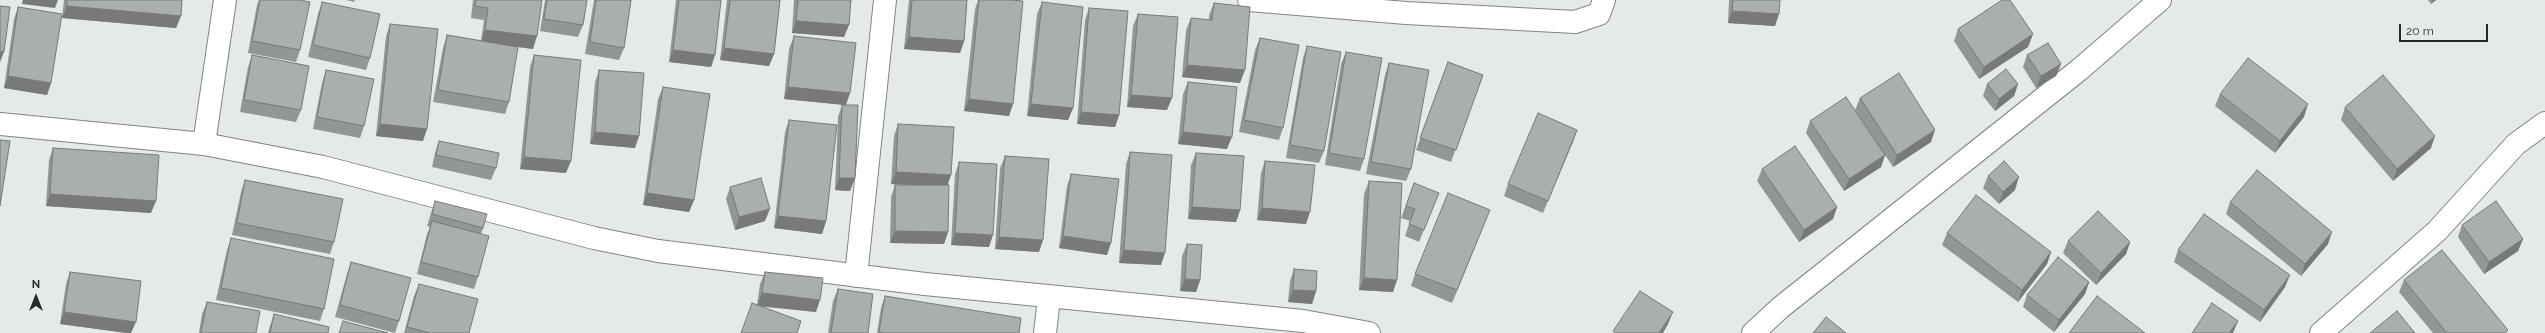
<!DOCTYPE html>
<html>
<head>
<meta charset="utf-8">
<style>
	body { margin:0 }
	#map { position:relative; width:2545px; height:333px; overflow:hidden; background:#e5eae9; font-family:Raleway,sans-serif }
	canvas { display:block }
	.north { position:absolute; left:16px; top:277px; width:40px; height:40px; -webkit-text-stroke:3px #e5eae9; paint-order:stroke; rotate:0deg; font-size:11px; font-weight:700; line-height:16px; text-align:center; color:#272828 }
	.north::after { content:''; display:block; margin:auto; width:14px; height:18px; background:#272828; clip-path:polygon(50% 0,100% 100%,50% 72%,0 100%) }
	.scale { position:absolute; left:2399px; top:24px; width:89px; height:18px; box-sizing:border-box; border:2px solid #272828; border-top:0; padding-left:5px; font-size:12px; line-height:14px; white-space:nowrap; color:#272828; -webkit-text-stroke:3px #e5eae9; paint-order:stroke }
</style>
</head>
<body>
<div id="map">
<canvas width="2545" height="333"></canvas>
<div class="north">N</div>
<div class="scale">20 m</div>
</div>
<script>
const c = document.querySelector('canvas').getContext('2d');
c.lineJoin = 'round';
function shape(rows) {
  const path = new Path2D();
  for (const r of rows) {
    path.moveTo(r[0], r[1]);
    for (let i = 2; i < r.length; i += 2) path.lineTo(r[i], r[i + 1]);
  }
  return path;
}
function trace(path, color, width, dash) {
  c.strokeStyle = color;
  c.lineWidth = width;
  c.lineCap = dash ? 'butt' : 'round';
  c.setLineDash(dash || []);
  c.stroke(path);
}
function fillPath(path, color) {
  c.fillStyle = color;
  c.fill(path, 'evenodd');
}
const minor = shape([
	[1249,0,1406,13,1575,22,1599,14,1604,0],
	[0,124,204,144,323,167,594,238,658,251,925,284,1303,321,1369,333],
	[204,144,225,0],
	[856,276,885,0],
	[1045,333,1049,298],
	[1753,333,1780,308,2079,70,2160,0],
	[2321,333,2437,231,2516,144,2545,123]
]);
trace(minor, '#808484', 24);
trace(minor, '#fff', 22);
fillPath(shape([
	[64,0,182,0,176,28,62,18],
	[259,0,300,0,300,50,296,62,248,53,257,5],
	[346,0,355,0,354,2],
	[473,0,542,0,533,49,496,44,509,102,505,114,433,102,443,48,447,35,481,41,484,20,471,18],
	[545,0,587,0,583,25,578,37,540,31],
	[594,0,631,0,624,48,619,60,585,54],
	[676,0,721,0,715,55,711,67,669,62],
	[727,0,780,0,774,54,769,66,720,60],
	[794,0,851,0,844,37,792,33],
	[909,0,967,0,964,41,960,53,904,49],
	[978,0,1010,0,1009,116,964,111,975,9],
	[1729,0,1780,0,1775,26,1728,23],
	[2428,0,2436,0,2431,4],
	[322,2,370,58,366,70,308,57,318,14],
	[1042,2,1073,108,1068,120,1027,116,1037,14],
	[1214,3,1240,83,1182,77,1186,30,1191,18,1209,20,1209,15],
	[18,7,51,83,47,95,4,88,14,19],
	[1089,8,1119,115,1115,127,1077,124,1085,20],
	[1138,14,1167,110,1127,107,1133,26],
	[390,24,423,141,376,136,386,36],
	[1958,29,2033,34,2028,47,1979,79,1954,41],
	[794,36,846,105,855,178,850,191,835,190,838,117,842,105,844,105,784,99,789,49],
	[1260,38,1283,128,1279,140,1239,132,1255,50],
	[1307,46,1324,151,1319,163,1286,158,1303,58],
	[1346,52,1364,159,1360,171,1325,165,1341,64],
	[252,55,301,110,296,122,240,112,248,67],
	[534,55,566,173,520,169,530,67],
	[2027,55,2061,64,2056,76,2036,88,2023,67],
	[1448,62,1483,75,1451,162,1416,150],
	[1389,63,1411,169,1406,181,1366,174,1385,75],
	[326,70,364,126,360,138,313,129,322,83],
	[599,70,635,148,590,144,595,82],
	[1188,82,1227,149,1178,144,1183,94],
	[1987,84,2018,84,2014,96,1995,111,1983,96],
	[663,87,694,200,689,212,643,205,658,99],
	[2220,94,2304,117,2275,153,2215,106],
	[1860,98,1931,142,1893,167,1885,155,1881,167,1844,191,1806,133,1810,121,1877,143,1855,110],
	[2345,107,2431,148,2393,181,2341,120],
	[789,120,826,221,822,234,774,228,785,132],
	[898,124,947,185,948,232,944,244,890,243,891,197,895,185,913,185,891,184,894,136],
	[1577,130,1543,213,1504,196,1508,184],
	[439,141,496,168,491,180,432,167,435,153],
	[53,148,151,213,46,206,49,160],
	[1130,152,1161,265,1119,263,1126,164],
	[1196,153,1240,210,1236,222,1188,219,1191,165],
	[1005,156,1039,252,995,249,1000,168],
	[1265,161,1306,224,1257,220,1261,173],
	[959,162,989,247,951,245,955,174],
	[1762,169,1837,207,1833,219,1799,242,1757,181],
	[1071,174,1107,255,1059,248,1067,186],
	[1988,176,2015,190,1999,204,1983,188],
	[245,180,334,242,330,254,232,235,241,192],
	[1369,181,1393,292,1359,290,1364,194],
	[1414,183,1434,205,1419,242,1405,236,1410,221,1401,218],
	[730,187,765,221,735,230,726,199],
	[435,201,483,228,481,234,478,277,474,289,417,274,427,234,430,227,427,226,431,213],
	[2230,202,2328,244,2301,276,2226,214],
	[1485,222,1452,303,1411,286,1415,274],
	[2462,225,2523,239,2518,251,2484,274,2458,237],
	[1947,233,2051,252,2047,264,2018,302,1942,245],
	[231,238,324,309,320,321,216,300,227,250],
	[2068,241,2130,242,2126,254,2096,285,2063,253],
	[1187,244,1200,280,1196,292,1180,291,1182,256],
	[2178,250,2285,287,2260,322,2174,262],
	[351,262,399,321,395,333,335,317,347,274],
	[1294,269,1316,291,1312,304,1288,302,1290,281],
	[70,272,131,333,127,333,60,324,66,284],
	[765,272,816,312,757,305,760,284],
	[2404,280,2507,333,2433,333,2399,292],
	[2089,282,2085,294,2054,332,2023,307,2027,295],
	[419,284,469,333,404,333,414,296],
	[838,289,868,333,828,333,833,301],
	[885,296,1019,333,877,333,881,308],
	[207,302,256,333,199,333,202,314],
	[274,314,328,333,268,333,270,326]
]), '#929695');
fillPath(shape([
	[23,0,58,0,55,8,22,4],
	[2433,0,2436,0,2431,4],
	[67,6,181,16,176,28,62,18],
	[1732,11,1779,14,1775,26,1728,23],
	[796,21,849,25,844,37,792,33],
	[485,30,537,36,533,49,481,42],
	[2033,34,2028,47,1979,79,1984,67],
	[909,37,964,41,960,53,904,49],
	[724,48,774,54,769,66,720,60],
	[673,50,715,55,711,67,669,62],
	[0,51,4,52,0,62],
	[2061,64,2056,76,2036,88,2041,76],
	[1187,65,1245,70,1240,83,1182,77],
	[8,76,51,83,47,95,4,88],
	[2018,84,2014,96,1995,111,1999,99],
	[788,87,850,93,846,105,784,99],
	[1131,95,1172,98,1167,110,1127,107],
	[969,99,1013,104,1009,116,964,111],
	[1031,104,1073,108,1068,120,1027,116],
	[2308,104,2304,117,2275,153,2280,141],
	[1081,112,1119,115,1115,127,1077,124],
	[380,124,427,129,423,141,376,136],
	[1577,130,1573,142,1543,213,1548,201],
	[1935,130,1931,142,1893,167,1897,155],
	[595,132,639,136,635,148,590,144],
	[1183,132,1232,137,1227,149,1178,144],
	[2435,136,2431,148,2393,181,2397,169],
	[1885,155,1881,167,1844,191,1849,179],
	[524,157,571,161,566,173,520,169],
	[896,172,951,175,947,187,891,184],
	[2019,177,2015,190,1999,204,2003,192],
	[839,178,855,178,850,191,835,190],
	[647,193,694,200,689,212,643,205],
	[50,194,156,201,151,213,46,206],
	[1192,207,1240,210,1236,222,1188,219],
	[1837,207,1833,219,1799,242,1804,230],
	[1262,208,1310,212,1306,224,1257,220],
	[770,209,765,221,735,230,739,217],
	[1490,210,1485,222,1452,303,1457,290],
	[778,216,826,221,822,234,774,228],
	[895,231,948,232,944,244,890,243],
	[2332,232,2328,244,2301,276,2305,264],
	[955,233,993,235,989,247,951,245],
	[1063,236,1111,243,1107,255,1059,248],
	[999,237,1043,240,1039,252,995,249],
	[2523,239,2518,251,2484,274,2489,262],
	[2130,242,2126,254,2096,285,2101,273],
	[1124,250,1165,253,1161,265,1119,263],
	[2051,252,2047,264,2018,302,2022,290],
	[2290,275,2285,287,2260,322,2264,310],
	[1364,278,1397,280,1393,292,1359,290],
	[1185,279,1200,280,1196,292,1180,291],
	[2089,282,2085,294,2054,332,2059,320],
	[1293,290,1316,291,1312,304,1288,302],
	[762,293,820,300,816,312,757,306],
	[64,312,136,322,131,333,127,333,60,324],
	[1673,312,1668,324,1663,333,1659,333],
	[2238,321,2233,333,2229,333]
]), '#777a79');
const building = shape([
	[67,0,182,0,181,16,67,6,67,0],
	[260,0,300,0,310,2,300,50,252,41,260,0],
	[476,0,542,0,537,36,485,30,488,8,475,6,476,0],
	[547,0,587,0,583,25,544,19,547,0],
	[596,0,631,0,624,48,590,42,596,0],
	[679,0,721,0,715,55,673,50,679,0],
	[730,0,780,0,774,54,724,48,730,0],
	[798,0,851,0,849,25,796,21,798,0],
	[912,0,967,0,964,41,909,37,912,0],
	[979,0,1010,0,1023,1,1013,104,969,99,979,0],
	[1733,0,1780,0,1779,14,1732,11,1733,0],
	[2002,0,2010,0,2033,34,1984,67,1958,29,2002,0],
	[322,2,380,14,370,58,313,45,322,2],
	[1042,2,1083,7,1073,108,1031,104,1042,2],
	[1214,3,1250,7,1245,70,1187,65,1191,18,1212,20,1214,3],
	[0,6,10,7,4,52,0,51,0,6],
	[18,7,62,14,51,83,8,76,18,7],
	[1089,8,1128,11,1119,115,1081,112,1089,8],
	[1138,14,1178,17,1172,98,1131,95,1138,14],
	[390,24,438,29,427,129,380,124,390,24],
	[447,35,518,47,509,102,438,90,447,35],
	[794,36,856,43,850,93,788,87,794,36],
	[1260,38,1299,45,1283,128,1244,120,1260,38],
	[2048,43,2061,64,2041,76,2027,55,2048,43],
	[1307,46,1341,52,1324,151,1290,145,1307,46],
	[1346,52,1382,58,1364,159,1329,153,1346,52],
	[252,55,309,66,301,110,244,100,252,55],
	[534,55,581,60,571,161,524,157,534,55],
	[2248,58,2308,104,2280,141,2220,94,2248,58],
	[1448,62,1483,75,1456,150,1420,138,1448,62],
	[1389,63,1429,70,1411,169,1371,162,1389,63],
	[2006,69,2018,84,1999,99,1987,84,2006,69],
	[326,70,374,79,364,126,317,117,326,70],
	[599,70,644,73,639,136,595,132,599,70],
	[1899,73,1935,130,1897,155,1860,98,1899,73],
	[2383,75,2435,136,2397,169,2345,107,2383,75],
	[1188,82,1237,87,1232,137,1183,132,1188,82],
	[663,87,710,94,694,200,647,193,663,87],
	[1846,97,1885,155,1849,179,1810,121,1846,97],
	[842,105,858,105,855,178,839,178,842,105],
	[1538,113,1577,130,1548,201,1508,184,1538,113],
	[789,120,837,125,826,221,778,216,789,120],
	[898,124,954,127,951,175,896,172,898,124],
	[0,140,10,141,0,206,0,140],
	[439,141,499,153,496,168,436,155,439,141],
	[1795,146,1837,207,1804,230,1762,169,1795,146],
	[53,148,159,155,156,201,50,194,53,148],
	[1130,152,1172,155,1165,253,1124,250,1130,152],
	[1196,153,1244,156,1240,210,1192,207,1196,153],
	[1005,156,1049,159,1043,240,999,237,1005,156],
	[1265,161,1315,165,1310,212,1262,208,1265,161],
	[2004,161,2019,177,2003,192,1988,176,2004,161],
	[959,162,997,164,993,235,955,233,959,162],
	[2257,170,2332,232,2305,264,2230,202,2257,170],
	[1071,174,1119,179,1111,243,1063,236,1071,174],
	[761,178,770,209,739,217,730,187,761,178],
	[245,180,343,199,334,242,237,223,245,180],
	[1369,181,1402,183,1397,280,1364,278,1369,181],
	[1414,183,1439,193,1424,230,1409,224,1415,209,1406,206,1414,183],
	[895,185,949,185,948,232,895,231,895,185],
	[1448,193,1490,210,1457,290,1415,274,1448,193],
	[1976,195,2051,252,2022,290,1947,233,1976,195],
	[435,201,487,214,483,228,432,214,435,201],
	[2496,201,2523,239,2489,262,2462,225,2496,201],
	[2098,211,2130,242,2101,273,2068,241,2098,211],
	[2204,214,2290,275,2264,310,2178,250,2204,214],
	[432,221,489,236,478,277,421,262,432,221],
	[231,238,334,259,324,309,221,288,231,238],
	[1187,244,1202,245,1200,280,1185,279,1187,244],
	[2442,250,2508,330,2505,333,2447,333,2404,280,2442,250],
	[2058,257,2089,282,2059,320,2027,295,2058,257],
	[351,262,411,278,399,321,340,305,351,262],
	[1294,269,1317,271,1316,291,1293,290,1294,269],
	[70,272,141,281,136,322,64,312,70,272],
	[765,272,823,278,820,300,762,293,765,272],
	[419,284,478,299,469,333,430,333,407,327,419,284],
	[838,289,873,294,868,333,831,333,838,289],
	[1640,291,1673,312,1659,333,1616,333,1613,331,1640,291],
	[885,296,1021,318,1019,333,883,333,879,332,885,296],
	[2097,296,2145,333,2069,333,2097,296],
	[207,302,260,311,256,333,201,333,207,302],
	[752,303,801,321,797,333,741,333,752,303],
	[2212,303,2238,321,2229,333,2192,333,2212,303],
	[2397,311,2415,333,2370,333,2397,311],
	[274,314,329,327,328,333,270,333,274,314],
	[1826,317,1846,333,1813,333,1826,317],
	[343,321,388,333,339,333,343,321]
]);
fillPath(building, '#aaaead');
trace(building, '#777a79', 1);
</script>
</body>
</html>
